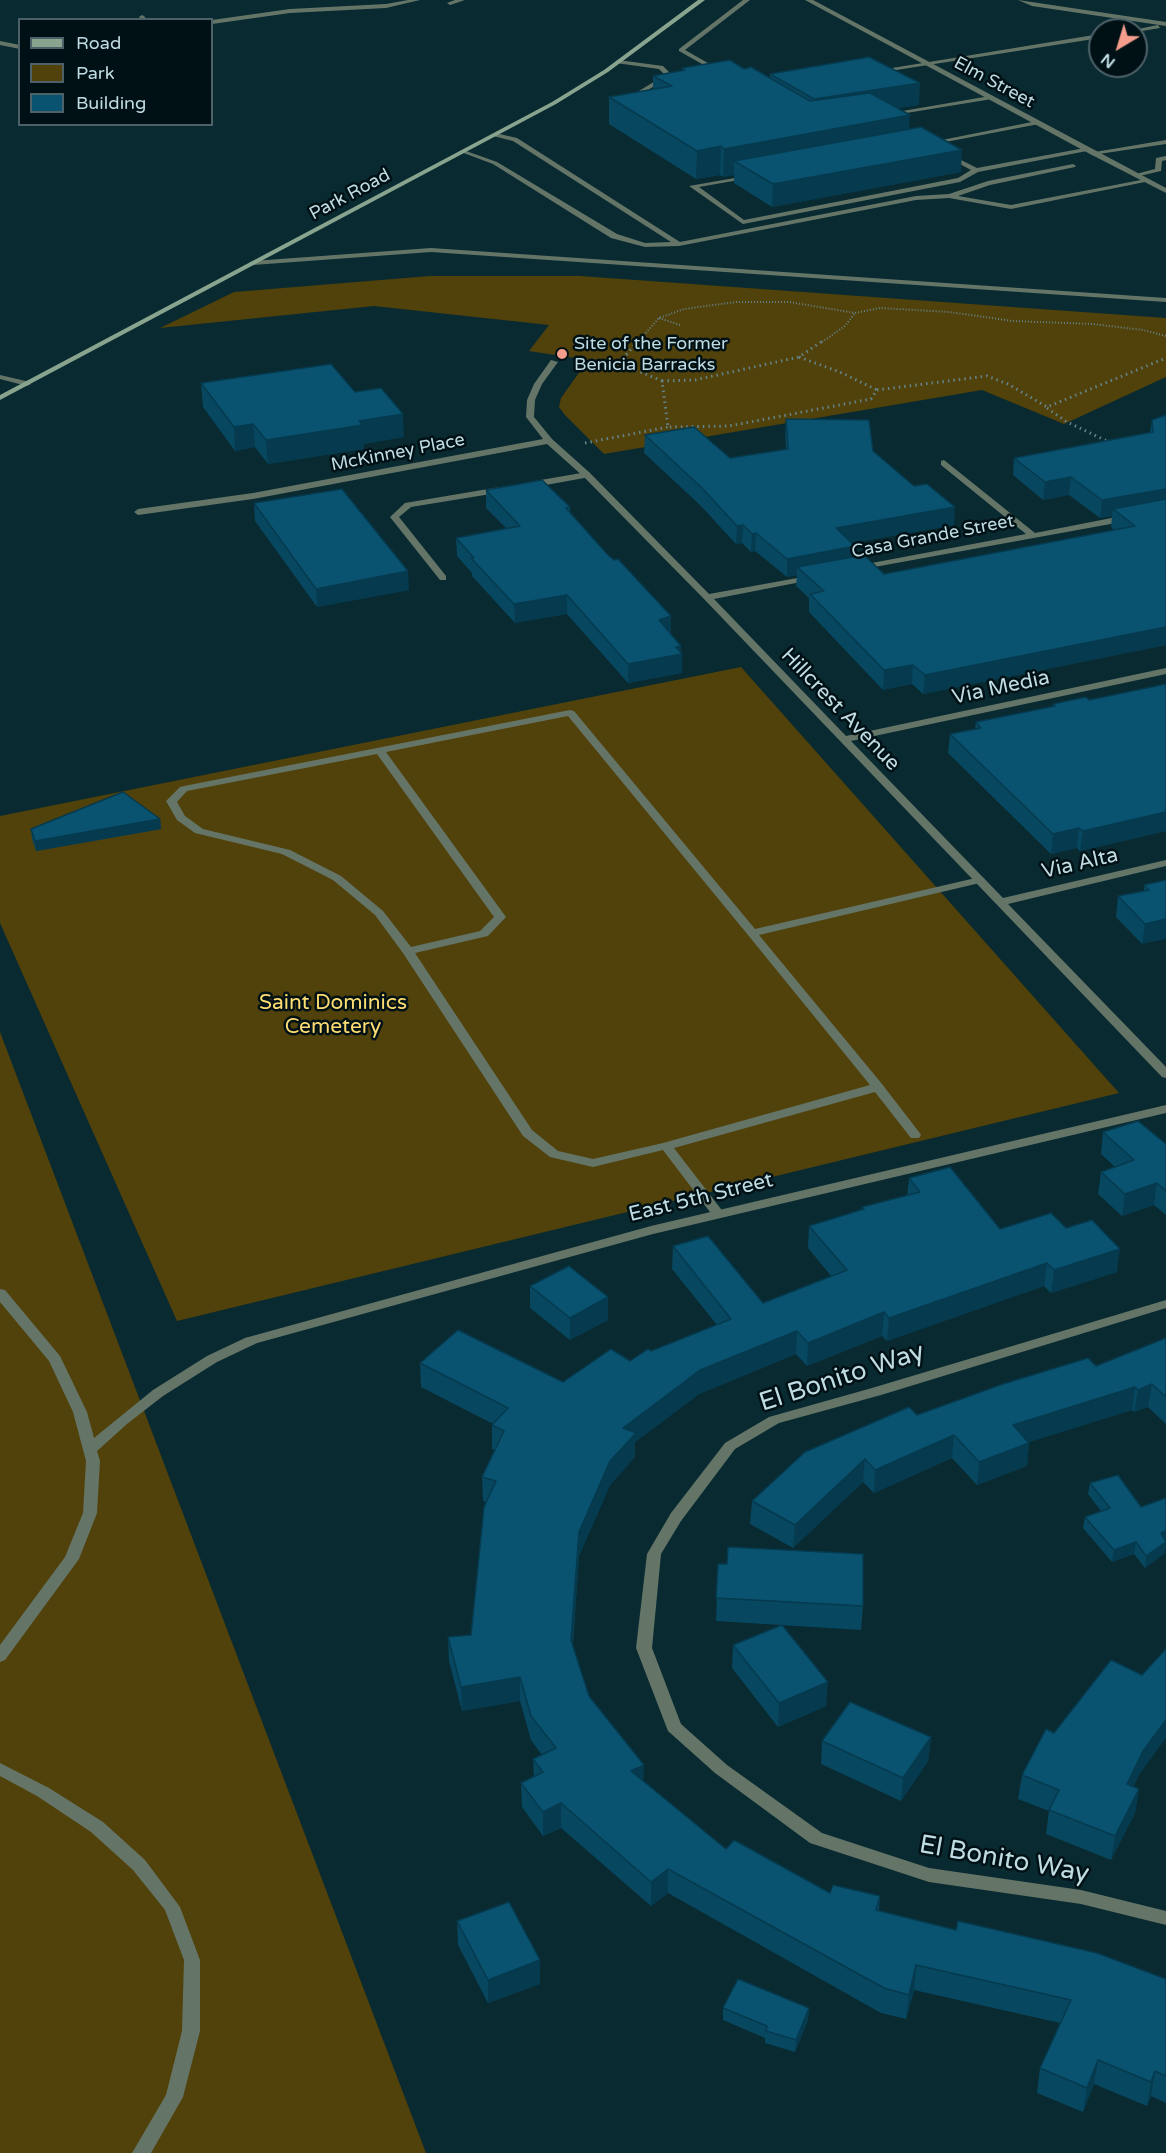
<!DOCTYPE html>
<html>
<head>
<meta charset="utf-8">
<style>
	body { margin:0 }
	#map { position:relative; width:1166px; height:2153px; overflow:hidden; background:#092a30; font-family:"Varela Round",sans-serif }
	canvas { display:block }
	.legend { position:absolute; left:18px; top:18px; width:195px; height:108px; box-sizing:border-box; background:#001116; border:2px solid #4c6268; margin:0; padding:8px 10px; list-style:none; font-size:18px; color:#bfdce2 }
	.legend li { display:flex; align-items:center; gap:12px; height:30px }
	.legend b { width:30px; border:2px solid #4c6268 }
	.north { position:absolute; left:1088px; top:18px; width:60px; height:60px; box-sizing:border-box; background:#001116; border:2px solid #4c6268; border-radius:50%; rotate:218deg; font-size:16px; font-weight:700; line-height:24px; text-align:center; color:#bfdce2 }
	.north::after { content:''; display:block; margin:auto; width:21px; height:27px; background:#f49d8c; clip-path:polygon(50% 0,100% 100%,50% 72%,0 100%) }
</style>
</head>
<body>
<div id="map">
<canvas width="1166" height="2153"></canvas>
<ul class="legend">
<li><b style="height:8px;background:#88a48e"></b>Road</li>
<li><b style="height:16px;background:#51410a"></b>Park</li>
<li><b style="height:16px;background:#095370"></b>Building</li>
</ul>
<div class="north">N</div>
</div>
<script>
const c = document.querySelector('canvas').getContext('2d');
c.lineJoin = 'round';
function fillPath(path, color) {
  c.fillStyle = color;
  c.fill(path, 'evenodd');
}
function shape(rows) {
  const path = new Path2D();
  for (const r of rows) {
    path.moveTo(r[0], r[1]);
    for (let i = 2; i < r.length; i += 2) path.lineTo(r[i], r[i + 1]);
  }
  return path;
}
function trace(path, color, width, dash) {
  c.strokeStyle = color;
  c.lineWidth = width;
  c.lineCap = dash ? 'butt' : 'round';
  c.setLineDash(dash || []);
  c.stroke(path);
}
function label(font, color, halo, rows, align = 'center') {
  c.font = font + ' "Varela Round",sans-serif';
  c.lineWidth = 5;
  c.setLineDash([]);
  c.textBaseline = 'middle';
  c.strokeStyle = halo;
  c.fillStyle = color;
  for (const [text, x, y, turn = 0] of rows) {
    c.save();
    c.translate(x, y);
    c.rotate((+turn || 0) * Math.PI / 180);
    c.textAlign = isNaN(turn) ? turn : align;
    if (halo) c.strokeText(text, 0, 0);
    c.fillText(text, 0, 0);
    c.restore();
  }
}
fillPath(shape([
	[430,276,580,276,1166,318,1166,377,1064,424,982,390,604,454,565,415,559,407,561,398,588,360,529,351,549,325,374,306,160,328,234,292],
	[741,667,1119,1093,177,1321,0,923,0,816],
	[0,1032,426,2153,0,2153]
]), '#51410a');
trace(shape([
	[659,318,680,325],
	[638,342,659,318,684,309,736,302,789,302,855,313,880,308,949,312,1013,321,1093,324,1143,330,1166,336],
	[822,342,845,326,855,313]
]), '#65848a', 2, [1, 2]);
trace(shape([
	[799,357,842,373,877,390],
	[593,360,619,363,662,381,668,427,729,426,871,399,877,390,987,376,1008,384,1047,407,1166,358],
	[619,363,639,340],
	[662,381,695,380,799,357,824,340],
	[1047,408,1067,422,1109,442],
	[585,443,668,427]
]), '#65848a', 3, [1.5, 4]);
fillPath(shape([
	[408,0,420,0,386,8,290,13,212,24,212,20,290,9,386,4,408,0],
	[743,0,750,0,685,50,722,71,722,73,718,73,679,51,679,49,743,0],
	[1018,0,1166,22,1166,26,1032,6,1018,0],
	[142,15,144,16,147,20,141,20,139,17,142,15],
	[1158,25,1160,28,1136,32,1136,30,1133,30,1158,25],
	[1100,34,1100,38,877,73,874,71,1100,34],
	[0,41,20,45,20,49,0,45,0,41],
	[618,60,663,66,672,75,630,101,626,101,626,99,665,75,659,69,616,63,616,61,618,60],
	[990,96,993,98,992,99,888,116,885,114,990,96],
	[1037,121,1039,122,1039,124,930,145,927,143,1037,121],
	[495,133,517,138,680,242,916,196,949,194,988,181,1073,164,1076,166,1075,167,990,185,958,196,1011,205,1146,179,1150,181,1011,209,949,198,916,200,679,246,645,247,611,238,493,164,461,152,466,151,497,162,617,234,645,243,671,242,513,141,493,136,492,135,495,133],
	[1166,140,1166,144,1092,155,1089,153,1166,140],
	[1085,148,1087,149,1087,151,978,172,960,182,743,224,689,186,752,175,753,176,750,178,699,187,744,220,958,178,971,170,945,156,945,154,947,153,977,168,1085,148],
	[1166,156,1166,160,1162,161,1161,171,1135,177,1132,175,1155,169,1156,158,1166,156],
	[431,248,1166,298,1166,302,431,252,253,265,249,263,253,261,431,248],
	[0,375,30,382,31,384,27,386,0,379,0,375],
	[587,472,590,473,590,477,529,488,525,485,529,482,587,472],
	[500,487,504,490,503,492,411,507,399,517,446,576,446,580,440,580,390,517,405,503,500,487],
	[570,710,574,711,755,929,980,877,984,878,985,880,984,882,759,935,882,1084,919,1132,921,1135,919,1138,911,1138,875,1092,674,1148,724,1213,718,1217,713,1216,663,1150,593,1167,550,1157,523,1136,403,953,375,915,333,880,282,854,195,833,177,820,166,801,180,787,184,786,570,710],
	[568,716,748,935,870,1085,663,1143,593,1159,558,1151,532,1130,415,953,488,936,506,917,386,752,568,716],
	[377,754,494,917,480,931,411,947,383,911,341,876,290,850,203,829,185,816,177,802,187,791,377,754],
	[0,1289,5,1290,60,1356,87,1412,94,1438,153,1390,207,1356,245,1338,250,1337,255,1338,257,1341,255,1344,217,1362,163,1396,127,1424,97,1451,100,1461,97,1513,79,1559,5,1660,0,1662,0,1645,65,1557,83,1513,86,1461,73,1412,49,1361,0,1302,0,1289],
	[0,1763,49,1788,103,1822,145,1860,180,1907,200,1960,200,2031,183,2097,151,2153,132,2153,166,2095,182,2031,184,1960,165,1910,133,1870,91,1832,37,1796,0,1776,0,1763]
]), '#647568');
fillPath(shape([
	[455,0,465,0,450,5,447,3,455,0],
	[805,0,813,0,1166,188,1166,193,1090,154,805,0],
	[551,360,558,362,542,384,535,400,534,417,552,439,590,473,709,594,814,575,816,577,811,580,714,599,846,736,1166,668,1166,674,851,741,1003,898,1166,860,1166,866,1008,904,1166,1067,1166,1078,1162,1077,704,599,584,477,547,444,253,499,138,515,134,512,138,509,253,493,543,439,526,417,527,400,534,384,551,360],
	[944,460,1035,533,1127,515,1131,518,1127,521,858,570,858,566,861,565,1026,534,941,465,941,461,944,460],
	[1166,1105,1166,1113,653,1234,250,1345,245,1344,243,1341,245,1338,651,1226,1166,1105],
	[1166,1300,1166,1308,881,1395,779,1423,735,1449,681,1521,661,1554,652,1648,681,1724,727,1765,822,1833,929,1868,1081,1890,1166,1911,1166,1925,1081,1904,929,1882,810,1843,715,1773,668,1731,636,1648,647,1554,671,1513,725,1443,769,1417,872,1388,1166,1300]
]), '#647568');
fillPath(shape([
	[698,0,705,0,608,72,556,104,0,400,0,395,552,102,604,70,698,0]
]), '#88a48e');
fillPath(shape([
	[682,68,744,69,770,78,770,74,919,105,897,108,909,130,961,172,772,207,734,183,734,175,723,177,720,175,696,179,609,124,609,97,653,89,653,76,682,71],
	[201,383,355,392,404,437,363,444,364,449,268,464,255,447,235,451,203,407],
	[1166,415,1166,645,923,694,912,684,883,690,809,612,809,598,796,586,797,575,787,577,755,551,751,552,742,543,736,544,700,505,644,453,645,435,730,458,786,449,785,436,786,419,873,451,954,525,852,543,855,546,855,557,884,574,1114,530,1111,527,1112,516,1100,518,1069,495,1043,500,1013,475,1014,458,1150,432,1152,420],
	[486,490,570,507,570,512,671,635,682,654,682,673,628,683,567,614,515,623,472,576,472,573,457,556,456,538,506,528,486,508],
	[254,503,409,590,317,607,255,521],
	[1166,684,1166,831,1080,851,1077,848,1051,854,948,753,950,734,975,729,976,722,1053,707,1053,704,1089,700],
	[160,819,161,829,36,851,32,839,31,829],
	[1166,880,1142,944,1116,917,1118,896,1144,891,1144,885],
	[1103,1132,1166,1144,1166,1215,1154,1205,1122,1216,1098,1194,1101,1172,1115,1167,1101,1154],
	[909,1178,1000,1229,1066,1228,1117,1272,1051,1293,1044,1286,887,1341,882,1336,807,1366,796,1354,699,1394,635,1442,635,1457,610,1485,579,1556,573,1645,589,1696,644,1781,726,1849,830,1893,880,1896,879,1911,956,1930,1166,1979,1166,2103,1151,2096,1147,2106,1094,2084,1083,2112,1037,2093,1040,2068,1060,2023,914,1990,906,2019,881,2013,668,1893,651,1906,561,1828,543,1836,522,1807,521,1783,534,1777,533,1759,542,1755,531,1740,520,1701,462,1711,449,1661,448,1637,471,1635,486,1502,483,1501,482,1477,495,1450,492,1449,492,1425,493,1424,421,1387,420,1363,563,1382,630,1361,651,1351,717,1325,672,1269,673,1246,763,1303,831,1276,808,1248,809,1226,861,1210,862,1207,907,1196],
	[530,1286,608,1320,570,1340,530,1308],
	[1166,1338,1166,1424,1148,1407,1134,1412,1132,1410,1029,1442,1027,1466,977,1485,952,1458,874,1493,863,1482,793,1548,750,1524,752,1501,917,1415,1096,1366],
	[1090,1483,1165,1553,1145,1568,1134,1554,1112,1562,1083,1528,1085,1517,1101,1511,1088,1494],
	[718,1564,863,1606,861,1630,716,1621],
	[733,1645,826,1706,778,1727,732,1668],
	[1142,1675,1139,1775,1133,1787,1139,1789,1135,1813,1111,1860,1046,1834,1049,1811,1018,1799,1022,1775,1054,1733],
	[931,1737,928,1761,901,1801,821,1764,822,1741],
	[457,1921,540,1960,540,1984,488,2003,458,1945],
	[723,2008,809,2008,808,2020,795,2052,765,2043,765,2038,723,2020]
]), '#084760');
fillPath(shape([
	[920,83,919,105,813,121,814,99],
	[910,115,908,143,734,161,734,175,723,177,724,149],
	[721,146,720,175,696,179,697,151],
	[962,150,961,172,772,207,773,184],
	[403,414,404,437,363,444,364,449,268,464,266,440,359,421],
	[253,424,255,447,235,451,234,427],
	[1071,477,1069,495,1043,500,1045,482],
	[1166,489,1166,507,1113,509,1112,516,1100,518,1102,500],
	[955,507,954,525,835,546,836,528],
	[743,525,742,543,736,544,737,526],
	[756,533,755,551,751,552,752,534],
	[855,546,854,565,797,567,797,575,787,577,787,559],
	[408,571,409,590,317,607,316,589],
	[567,595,567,614,515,623,514,604],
	[671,616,671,635,659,620],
	[1166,627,1166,645,923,694,925,675],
	[681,646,681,655,682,654,682,673,628,683,628,664],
	[913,665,912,684,883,690,884,670],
	[1166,812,1166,831,1080,851,1083,831],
	[160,819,161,829,36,851,35,841],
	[1079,828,1077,848,1051,854,1053,834],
	[1166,919,1166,939,1142,944,1145,924],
	[1157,1183,1154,1205,1122,1216,1125,1194],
	[1120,1249,1117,1272,1051,1293,1054,1270],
	[1047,1263,1044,1286,887,1341,889,1318],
	[608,1297,608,1320,570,1340,570,1318],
	[884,1312,882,1336,807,1366,808,1343],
	[797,1331,796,1354,699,1394,635,1442,635,1457,610,1485,579,1556,571,1664,571,1640,579,1532,623,1428,700,1370],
	[1152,1384,1148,1407,1134,1412,1138,1390],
	[1135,1387,1132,1410,1010,1448,1013,1425],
	[954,1435,952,1458,874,1493,875,1470],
	[1029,1443,1027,1466,977,1485,979,1462],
	[865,1459,863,1482,793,1548,795,1525],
	[1166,1531,1166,1545,1165,1553,1145,1568,1146,1556,1161,1533],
	[1136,1542,1134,1554,1112,1562,1114,1550],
	[520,1677,520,1701,462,1711,461,1687],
	[828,1682,826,1706,778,1727,779,1703],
	[1166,1720,1166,1738,1139,1775,1123,1808,1127,1784,1143,1751],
	[931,1737,928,1761,901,1801,903,1778],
	[644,1765,643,1789,631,1771],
	[1139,1789,1135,1813,1111,1860,1115,1836],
	[561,1803,561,1828,543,1836,543,1812],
	[668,1869,668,1893,651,1906,651,1882],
	[540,1960,540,1984,488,2003,488,1980],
	[916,1965,914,1990,906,2019,909,1995],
	[809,2008,808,2020,795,2052,796,2040],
	[1098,2060,1094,2084,1083,2112,1087,2088],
	[1155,2071,1151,2096,1147,2106,1151,2082]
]), '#063a4e');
const building = shape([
	[869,57,920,83,814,99,770,74,869,57],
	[730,60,744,69,751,67,810,101,870,93,910,115,724,149,721,146,697,151,609,97,672,86,653,76,685,70,682,68,730,60],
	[921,127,962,150,773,184,734,161,921,127],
	[331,364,355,392,381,388,403,414,359,421,363,425,266,440,253,424,234,427,201,383,331,364],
	[1166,415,1166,489,1102,500,1071,477,1045,482,1014,458,1153,432,1152,420,1166,415],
	[786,419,869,420,873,451,914,486,927,484,955,507,836,528,855,546,787,559,756,533,752,534,743,525,737,526,701,487,645,435,694,427,730,458,788,449,786,419],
	[542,480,570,507,566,508,607,554,614,560,618,559,671,616,659,620,681,646,676,647,682,654,628,664,567,595,514,604,471,558,474,558,456,538,520,526,486,490,542,480],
	[342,489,408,571,316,589,254,503,342,489],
	[1166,499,1166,627,925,675,913,665,884,670,810,594,824,591,797,567,864,555,884,574,1135,526,1113,509,1166,499],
	[1166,684,1166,812,1083,831,1079,828,1053,834,950,734,981,728,976,722,1055,706,1053,704,1086,697,1089,700,1166,684],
	[123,792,160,819,35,841,31,829,123,792],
	[1166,880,1166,919,1145,924,1118,896,1149,890,1144,885,1166,880],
	[1138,1121,1166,1144,1166,1191,1157,1183,1125,1194,1101,1172,1134,1160,1103,1132,1138,1121],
	[950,1167,1000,1229,1051,1213,1066,1228,1092,1220,1120,1249,1054,1270,1047,1263,889,1318,884,1312,808,1343,797,1331,700,1370,623,1428,636,1433,610,1461,579,1532,571,1640,589,1696,644,1765,631,1771,726,1849,734,1840,830,1893,833,1885,880,1896,876,1910,956,1930,958,1921,1097,1953,1166,1979,1166,2076,1155,2071,1151,2082,1098,2060,1087,2088,1040,2068,1071,2000,916,1965,909,1995,884,1988,668,1869,651,1882,561,1803,543,1812,521,1783,543,1772,533,1759,556,1748,531,1716,520,1677,461,1687,448,1637,471,1635,484,1507,496,1481,482,1477,504,1431,492,1425,508,1408,420,1363,458,1330,563,1382,611,1349,630,1361,648,1349,651,1351,731,1319,673,1246,708,1236,763,1303,847,1270,809,1226,864,1209,862,1207,920,1192,909,1178,950,1167],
	[569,1266,608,1297,570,1318,530,1286,569,1266],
	[1166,1338,1166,1397,1152,1384,1138,1390,1135,1387,1013,1425,1029,1443,979,1462,954,1435,875,1470,865,1459,795,1525,752,1501,805,1452,909,1407,917,1415,1003,1384,1088,1358,1096,1366,1166,1338],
	[1118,1475,1141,1507,1166,1498,1166,1531,1161,1533,1166,1542,1146,1556,1136,1542,1114,1550,1085,1517,1110,1508,1090,1483,1118,1475],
	[728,1547,863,1554,863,1606,716,1598,718,1564,727,1564,728,1547],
	[782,1625,828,1682,779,1703,733,1645,782,1625],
	[1166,1649,1166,1720,1143,1751,1127,1784,1139,1789,1115,1836,1049,1810,1059,1790,1022,1775,1046,1729,1054,1733,1111,1660,1142,1675,1166,1649],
	[850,1702,931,1737,903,1778,822,1741,850,1702],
	[509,1902,540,1960,488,1980,457,1921,509,1902],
	[738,1979,809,2008,796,2040,766,2031,767,2026,723,2008,738,1979]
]);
fillPath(building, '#095370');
trace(building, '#063a4e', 1.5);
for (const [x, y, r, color] of [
	[562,354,6,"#f49d8c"]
]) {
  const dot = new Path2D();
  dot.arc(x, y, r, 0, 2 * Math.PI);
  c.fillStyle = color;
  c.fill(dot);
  trace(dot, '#001116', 2);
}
label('18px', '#bfdce2', '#001116', [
	["Elm Street",994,83,28],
	["Park Road",350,195,-28],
	["McKinney Place",398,453,-11],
	["Casa Grande Street",933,537,-11]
]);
label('18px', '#bfdce2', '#001116', [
	["Site of the Former",574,344],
	["Benicia Barracks",574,365]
], 'left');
label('21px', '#bfdce2', '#001116', [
	["Via Media",1001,688,-12],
	["Hillcrest Avenue",840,710,46],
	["Via Alta",1080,864,-13],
	["East 5th Street",701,1198,-14]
]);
label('21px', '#fedc71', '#001116', [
	["Saint Dominics",333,1003],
	["Cemetery",333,1027]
]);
label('26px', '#bfdce2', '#001116', [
	["El Bonito Way",842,1378,-18],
	["El Bonito Way",1004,1860,10]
]);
</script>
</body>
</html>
